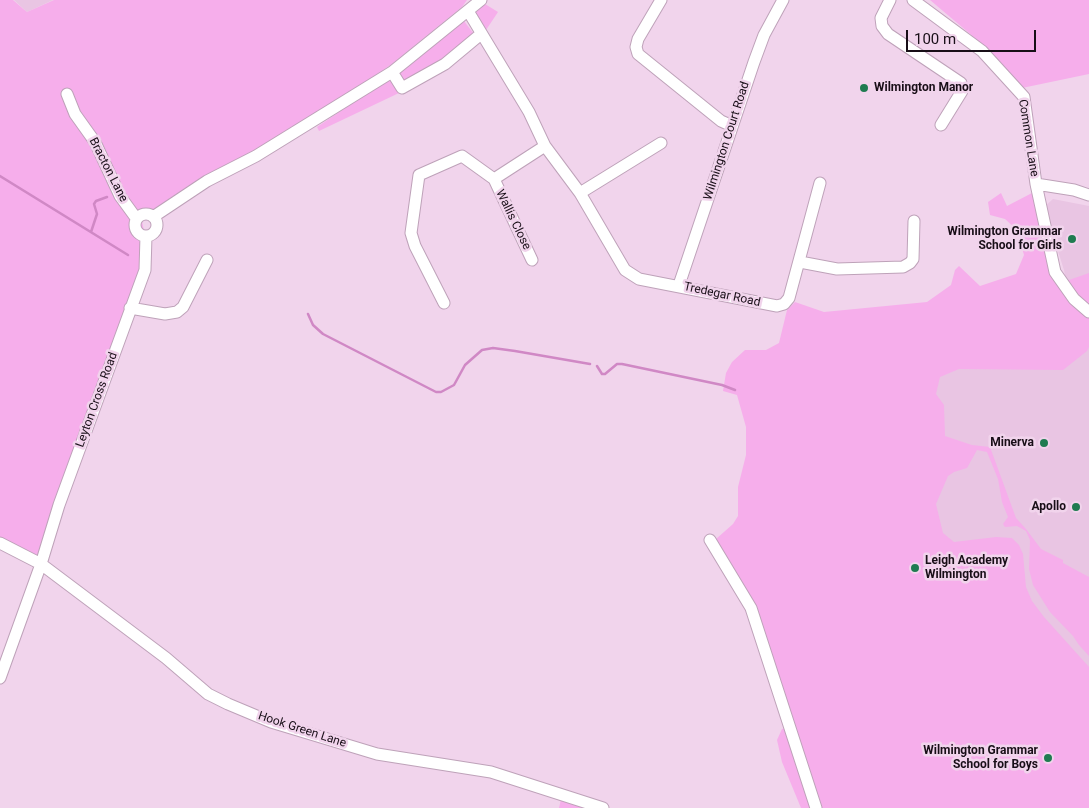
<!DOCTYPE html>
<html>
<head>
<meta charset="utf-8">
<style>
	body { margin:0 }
	#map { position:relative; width:1089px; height:808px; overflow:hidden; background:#f1d4ec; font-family:Roboto,sans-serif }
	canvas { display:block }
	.scale { position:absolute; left:906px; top:30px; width:130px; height:22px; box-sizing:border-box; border:2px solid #180e17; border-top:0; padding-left:6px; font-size:15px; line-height:18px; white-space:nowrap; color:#180e17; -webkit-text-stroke:4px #f1d4ec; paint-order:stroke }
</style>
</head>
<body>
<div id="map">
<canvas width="1089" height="808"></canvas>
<div class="scale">100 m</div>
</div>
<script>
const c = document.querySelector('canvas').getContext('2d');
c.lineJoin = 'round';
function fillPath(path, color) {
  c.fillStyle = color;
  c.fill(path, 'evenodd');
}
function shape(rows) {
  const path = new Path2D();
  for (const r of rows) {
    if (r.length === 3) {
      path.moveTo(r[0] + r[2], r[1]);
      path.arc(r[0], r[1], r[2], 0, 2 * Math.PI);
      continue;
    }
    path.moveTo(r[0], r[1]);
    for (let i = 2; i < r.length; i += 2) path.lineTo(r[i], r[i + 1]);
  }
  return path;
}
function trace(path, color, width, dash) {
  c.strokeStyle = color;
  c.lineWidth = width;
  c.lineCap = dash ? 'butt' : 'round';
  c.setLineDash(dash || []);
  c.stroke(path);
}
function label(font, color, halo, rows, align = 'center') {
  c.font = font + ' Roboto,sans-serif';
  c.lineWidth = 5;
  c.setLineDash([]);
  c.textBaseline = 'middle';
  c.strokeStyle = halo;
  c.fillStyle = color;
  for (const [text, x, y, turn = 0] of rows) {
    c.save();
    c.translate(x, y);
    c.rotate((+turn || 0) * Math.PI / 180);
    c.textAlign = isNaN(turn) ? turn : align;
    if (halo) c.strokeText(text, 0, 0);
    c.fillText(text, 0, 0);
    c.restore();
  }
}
fillPath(shape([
	[14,0,53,0,27,12],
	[1053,199,1089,206,1089,305,1066,281,1064,270,1044,207],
	[1064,295,1089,320,1089,808,761,486]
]), '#e9c5e3');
fillPath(shape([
	[0,0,13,0,27,12,54,0,467,0,462,7,392,64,302,125,154,218,142,221,147,246,146,262,41,564,0,542],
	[930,0,1089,0,1089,74,1022,88,982,44],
	[485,4,498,12,484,33,476,18,476,13,477,10],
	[464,21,474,34,434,67,405,82,399,72],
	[388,79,393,81,399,93,319,131,317,127],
	[1001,193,1007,206,1032,193,1052,278,1063,292,1089,316,1089,347,1087,351,1063,370,959,369,940,377,936,394,944,405,945,436,972,445,990,447,1016,518,1026,529,1041,549,1063,560,1063,563,1089,577,1089,656,1079,645,1073,636,1050,612,1033,585,1029,569,1030,540,1026,531,1017,526,1005,527,1003,524,1008,517,1002,502,998,479,987,452,977,450,967,468,954,472,948,476,936,504,943,533,954,542,996,537,1012,538,1019,545,1023,554,1026,587,1032,601,1044,617,1089,667,1089,808,801,808,782,762,777,740,782,729,790,727,746,593,716,539,733,524,738,516,738,487,746,455,746,427,737,395,723,391,726,373,732,362,745,350,766,350,779,343,787,310,795,302,824,312,927,302,951,285,955,270,959,266,980,286,1016,274,1024,255,1017,230,1005,219,990,215,988,202],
	[1089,273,1089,305,1079,297,1066,281],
	[562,795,603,808,559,808]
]), '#f6aeeb');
trace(shape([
	[0,176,128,255],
	[91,232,97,214,94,204,96,201,107,197],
	[308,314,313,325,323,334,436,392,441,392,454,385,465,365,482,350,493,348,515,351,590,364],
	[597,366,602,374,605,374,617,364,622,364,722,385,735,390]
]), '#d088c5', 2.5);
const minor = shape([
	[661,0,638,39,636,47,638,54,721,121,732,126],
	[890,0,881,18,882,26,888,34,961,83,962,91,941,125],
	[913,0,982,51,1024,97,1036,184,1055,272,1074,299,1089,312],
	[468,11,529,112,545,146,580,193,625,270,639,279,777,306,784,304,789,298,820,183],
	[392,72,402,88,445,64,481,34],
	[67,94,75,114,95,142,120,196,136,218],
	[494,179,545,146],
	[1036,184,1074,190,1089,195],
	[580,193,661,143],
	[146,225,11],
	[153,217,207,181,256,156,392,72,481,0],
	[800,262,837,269,903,267,910,263,913,259,914,221],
	[679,285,754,62,764,35,783,0],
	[444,303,415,246,411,233,419,175,462,156,494,179,532,260],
	[130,308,165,314,177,312,183,307,207,260],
	[710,540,751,608,816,808],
	[0,543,41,564,166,658,208,694,228,704,271,722,377,754,491,772,603,808],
	[0,678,41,564,59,505,145,270,146,236]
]);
trace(minor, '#bea2b9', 13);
trace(minor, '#fff', 11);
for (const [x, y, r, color] of [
	[864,88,5,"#1f7b50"],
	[1072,239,5,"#1f7b50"],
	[1044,443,5,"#1f7b50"],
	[1076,507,5,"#1f7b50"],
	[915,568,5,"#1f7b50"],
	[1048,758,5,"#1f7b50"]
]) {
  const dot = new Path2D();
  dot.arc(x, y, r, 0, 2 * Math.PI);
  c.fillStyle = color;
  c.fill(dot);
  trace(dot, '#f1d4ec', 2);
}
label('bold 12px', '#180e17', '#f1d4ec', [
	["Wilmington Manor",874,88,"left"],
	["Wilmington Grammar",1062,232],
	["School for Girls",1062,246],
	["Minerva",1034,443],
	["Apollo",1066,507],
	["Leigh Academy",925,561,"left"],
	["Wilmington",925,575,"left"],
	["Wilmington Grammar",1038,751],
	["School for Boys",1038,765]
], 'right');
label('12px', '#180e17', '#f1d4ec', [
	["Common Lane",1028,138,81],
	["Wilmington Court Road",727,141,-72],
	["Bracton Lane",108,170,63],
	["Wallis Close",513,220,64],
	["Tredegar Road",722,295,12],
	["Leyton Cross Road",97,400,-70],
	["Hook Green Lane",302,730,18]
]);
</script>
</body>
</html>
